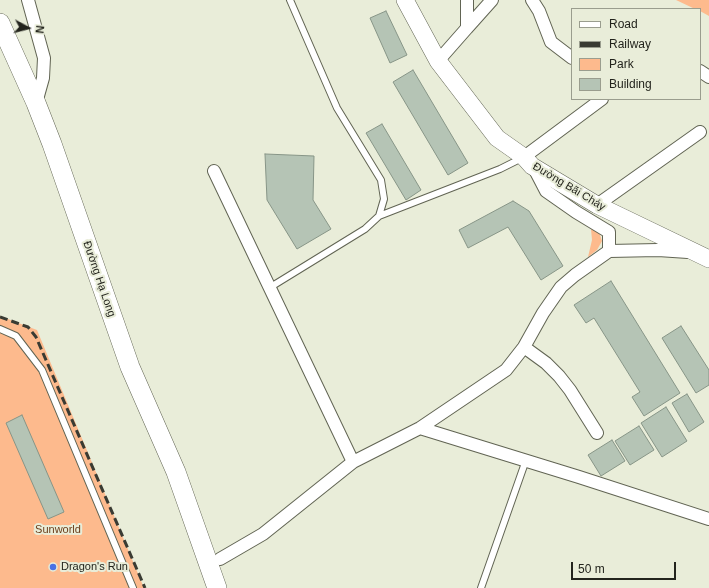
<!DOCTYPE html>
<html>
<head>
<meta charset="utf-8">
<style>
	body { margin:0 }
	#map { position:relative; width:709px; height:588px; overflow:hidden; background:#e9edd9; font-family:Helvetica,sans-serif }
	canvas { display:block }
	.legend { position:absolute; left:571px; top:8px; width:130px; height:92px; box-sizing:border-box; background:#e9edd9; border:1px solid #9a9d8e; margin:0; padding:5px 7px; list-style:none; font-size:12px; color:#23241d }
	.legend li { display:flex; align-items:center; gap:8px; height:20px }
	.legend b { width:20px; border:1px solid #9a9d8e }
	.north { position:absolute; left:8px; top:8px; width:40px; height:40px; -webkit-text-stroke:3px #e9edd9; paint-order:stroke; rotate:97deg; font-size:11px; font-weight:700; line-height:16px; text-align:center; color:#23241d }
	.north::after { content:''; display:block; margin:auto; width:14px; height:18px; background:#23241d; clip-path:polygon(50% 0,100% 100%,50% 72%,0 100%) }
	.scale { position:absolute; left:571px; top:562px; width:105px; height:18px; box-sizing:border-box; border:2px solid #23241d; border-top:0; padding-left:5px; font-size:12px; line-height:14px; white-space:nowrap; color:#23241d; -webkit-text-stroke:3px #e9edd9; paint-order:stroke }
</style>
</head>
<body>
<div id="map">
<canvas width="709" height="588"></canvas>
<ul class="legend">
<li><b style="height:5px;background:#fff"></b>Road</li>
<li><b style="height:5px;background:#3a3b33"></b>Railway</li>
<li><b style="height:11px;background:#fdba8d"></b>Park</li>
<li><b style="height:11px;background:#b5c4b5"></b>Building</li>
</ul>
<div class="north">N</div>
<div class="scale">50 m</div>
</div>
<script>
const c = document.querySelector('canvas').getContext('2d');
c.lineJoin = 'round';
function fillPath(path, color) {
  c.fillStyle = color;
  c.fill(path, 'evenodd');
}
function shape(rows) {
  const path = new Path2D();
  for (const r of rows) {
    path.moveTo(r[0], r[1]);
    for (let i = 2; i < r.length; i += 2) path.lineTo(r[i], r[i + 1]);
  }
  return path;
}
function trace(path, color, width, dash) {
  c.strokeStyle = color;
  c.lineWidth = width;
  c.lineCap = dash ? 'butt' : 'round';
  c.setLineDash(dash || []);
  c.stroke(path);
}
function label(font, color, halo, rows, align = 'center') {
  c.font = font + ' Helvetica,sans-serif';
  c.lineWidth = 4;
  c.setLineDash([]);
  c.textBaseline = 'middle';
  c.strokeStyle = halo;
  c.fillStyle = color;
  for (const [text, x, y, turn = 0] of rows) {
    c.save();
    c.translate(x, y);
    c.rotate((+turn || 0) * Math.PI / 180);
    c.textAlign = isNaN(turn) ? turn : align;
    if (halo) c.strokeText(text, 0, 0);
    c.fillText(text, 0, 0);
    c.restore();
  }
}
fillPath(shape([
	[676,0,709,0,709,16,700,11,700,9,695,9],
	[591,229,599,232,602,241,597,250,588,257,592,240],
	[0,316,37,330,144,588,0,588]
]), '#fdba8d');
const building = shape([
	[386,11,407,55,390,63,370,18,386,11],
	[413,70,468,163,448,175,393,82,413,70],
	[382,124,421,190,406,200,366,133,382,124],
	[265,154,314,156,313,200,331,229,297,249,267,200,265,154],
	[513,201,529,211,563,266,541,280,508,227,468,248,459,230,513,201],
	[611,281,680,393,644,416,632,397,640,392,594,318,586,323,574,305,611,281],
	[681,326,709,370,709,385,696,393,662,338,681,326],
	[687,394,704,422,689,432,672,403,687,394],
	[666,407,687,441,662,457,641,423,666,407],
	[22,415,64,512,48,519,6,423,22,415],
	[639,426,654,450,630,465,615,441,639,426],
	[612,440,625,461,601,476,588,455,612,440]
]);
fillPath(building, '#b5c4b5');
trace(building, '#879587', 1);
const lane = shape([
	[379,216,500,169,522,158],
	[269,288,365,229,379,216,384,199,381,180,337,108,290,0],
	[0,329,16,336,42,370,133,588],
	[481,588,526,460]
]);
const street = shape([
	[28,0,44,58,43,78,36,103],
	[532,0,539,11,551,42,572,58],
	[467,28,492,0],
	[438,61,467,28,467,0],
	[700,71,709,77],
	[524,157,602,99],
	[533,166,546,191,576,212,609,232,609,251],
	[214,171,353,462],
	[597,205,700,132],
	[524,347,546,363,559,376,570,390,597,433],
	[420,428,579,477,709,519],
	[220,559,263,534,353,462,420,428,506,370,524,347,543,313,561,287,575,275,609,251,658,250,688,252]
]);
const secondary = shape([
	[405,0,438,61,497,138,524,157,532,166,597,205,709,259]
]);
const primary = shape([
	[0,23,36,103,52,144,130,367,176,472,217,588]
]);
trace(lane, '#616453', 8);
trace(street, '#616453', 14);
trace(secondary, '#616453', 18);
trace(primary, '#616453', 20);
trace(lane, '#fff', 6);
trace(street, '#fff', 12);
trace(secondary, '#fff', 17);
trace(primary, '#fff', 19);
trace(shape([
	[0,317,28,327,36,337,145,588]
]), '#3a3b33', 3, [8, 4]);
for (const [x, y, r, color] of [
	[53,567,4,"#4b71e4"]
]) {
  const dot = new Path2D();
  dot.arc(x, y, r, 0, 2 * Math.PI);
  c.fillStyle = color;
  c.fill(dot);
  trace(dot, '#e9edd9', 1.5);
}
label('11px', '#23241d', '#e9edd9', [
	["Đường Bãi Cháy",569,187,31],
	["Đường Hạ Long",99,279,71]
]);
label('11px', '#6b3e1b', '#e9edd9', [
	["Sunworld",58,530]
]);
label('11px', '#23241d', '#e9edd9', [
	["Dragon's Run",61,567]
], 'left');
</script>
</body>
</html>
